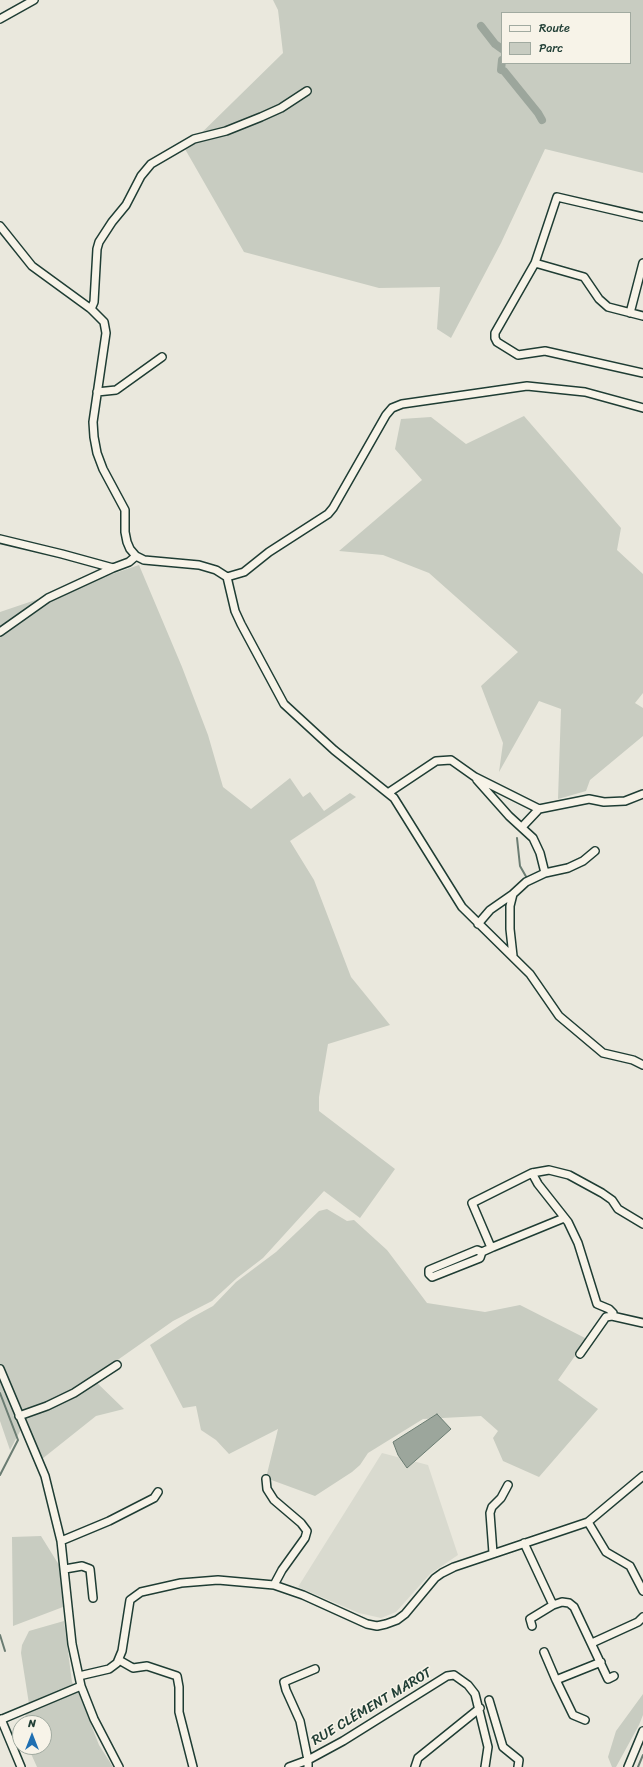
<!DOCTYPE html>
<html>
<head>
<meta charset="utf-8">
<style>
	body { margin:0 }
	#map { position:relative; width:643px; height:1767px; overflow:hidden; background:#eae8dd; font-family:Sriracha,sans-serif }
	canvas { display:block }
	.legend { position:absolute; left:501px; top:12px; width:130px; height:52px; box-sizing:border-box; background:#f7f3e8; border:1px solid #a1aaa0; margin:0; padding:5px 7px; list-style:none; font-size:12px; color:#1f3d34 }
	.legend li { display:flex; align-items:center; gap:8px; height:20px }
	.legend b { width:20px; border:1px solid #a1aaa0 }
	.north { position:absolute; left:12px; top:1715px; width:40px; height:40px; box-sizing:border-box; background:#f7f3e8; border:1px solid #a1aaa0; border-radius:50%; rotate:0deg; font-size:11px; font-weight:700; line-height:16px; text-align:center; color:#1f3d34 }
	.north::after { content:''; display:block; margin:auto; width:14px; height:18px; background:#1f6fb2; clip-path:polygon(50% 0,100% 100%,50% 72%,0 100%) }
</style>
</head>
<body>
<div id="map">
<canvas width="643" height="1767"></canvas>
<ul class="legend">
<li><b style="height:5px;background:#f7f3e8"></b>Route</li>
<li><b style="height:11px;background:#c8ccc1"></b>Parc</li>
</ul>
<div class="north">N</div>
</div>
<script>
const c = document.querySelector('canvas').getContext('2d');
c.lineJoin = 'round';
function fillPath(path, color) {
  c.fillStyle = color;
  c.fill(path, 'evenodd');
}
function shape(rows) {
  const path = new Path2D();
  for (const r of rows) {
    path.moveTo(r[0], r[1]);
    for (let i = 2; i < r.length; i += 2) path.lineTo(r[i], r[i + 1]);
  }
  return path;
}
function trace(path, color, width, dash) {
  c.strokeStyle = color;
  c.lineWidth = width;
  c.lineCap = dash ? 'butt' : 'round';
  c.setLineDash(dash || []);
  c.stroke(path);
}
function label(font, color, halo, rows, align = 'center') {
  c.font = font + ' Sriracha,sans-serif';
  c.lineWidth = 3;
  c.setLineDash([]);
  c.textBaseline = 'middle';
  c.strokeStyle = halo;
  c.fillStyle = color;
  for (const [text, x, y, turn = 0] of rows) {
    c.save();
    c.translate(x, y);
    c.rotate((+turn || 0) * Math.PI / 180);
    c.textAlign = isNaN(turn) ? turn : align;
    if (halo) c.strokeText(text, 0, 0);
    c.fillText(text, 0, 0);
    c.restore();
  }
}
fillPath(shape([
	[382,1453,428,1465,458,1555,430,1574,396,1612,381,1618,359,1613,298,1587]
]), '#d9dacf');
fillPath(shape([
	[273,0,643,0,643,173,545,149,501,243,451,338,437,329,440,287,379,288,244,252,185,149,283,53,278,10],
	[502,13,630,13,630,63,502,63],
	[524,416,621,528,617,550,643,574,643,693,635,703,643,708,643,736,590,780,586,791,558,799,561,709,539,701,499,772,503,743,481,686,518,652,429,573,383,555,339,551,422,480,395,449,401,419,431,417,466,444],
	[139,565,182,667,208,735,223,787,251,809,290,778,303,797,310,792,324,811,350,793,356,797,290,841,314,880,351,977,390,1025,328,1044,319,1097,319,1111,395,1169,360,1218,324,1191,263,1258,237,1278,212,1301,173,1321,92,1378,124,1409,96,1416,42,1459,25,1422,10,1450,0,1421,0,612],
	[327,1209,347,1221,354,1220,387,1250,427,1303,485,1312,520,1305,587,1339,558,1380,598,1409,539,1477,503,1461,493,1438,498,1431,481,1416,423,1419,368,1453,360,1465,352,1472,315,1496,266,1478,278,1429,229,1454,216,1440,201,1430,196,1406,183,1408,150,1345,191,1318,213,1306,236,1282,276,1252,319,1211],
	[41,1536,59,1565,63,1607,13,1626,12,1537],
	[64,1621,72,1682,79,1694,99,1745,113,1767,37,1767,28,1747,44,1747,44,1723,22,1723,26,1718,25,1712,29,1704,21,1653,22,1645,29,1631],
	[643,1694,643,1715,639,1725,616,1767,612,1767,608,1757,616,1731]
]), '#c8ccc1');
const water = shape([
	[437,1414,451,1429,407,1468,398,1455,393,1442,437,1414]
]);
fillPath(water, '#9ca69c');
trace(water, '#6a7c72', 1);
trace(shape([
	[517,838,520,866,528,880],
	[0,1393,18,1440,0,1475],
	[0,1635,5,1651],
	[638,1767,643,1755]
]), '#6a7c72', 2);
trace(shape([
	[481,26,495,44,502,49],
	[502,60,501,70,504,71,538,113,542,120]
]), '#9ca69c', 8);
const minor = shape([
	[0,19,34,0],
	[643,217,557,197,535,263,495,333,495,338,497,342,518,355,545,351,643,373],
	[0,226,32,266,91,309,104,322,106,333,93,422,94,437,97,453,103,469,125,510,125,532,127,542,130,549,136,556,144,560,199,565,216,570,227,577,235,611,241,624,284,704,334,750,394,798,462,907,530,974,559,1016,603,1053,633,1060,643,1065],
	[535,263,584,277,599,299,608,307,643,316],
	[91,309,94,302,97,249,99,242,112,222,126,205,141,176,151,164,194,139,226,131,261,117,281,108,307,91],
	[630,313,643,263],
	[97,392,116,390,162,357],
	[0,539,62,554,113,568,129,562,136,556],
	[227,577,244,572,269,552,328,514,333,508,386,415,392,408,402,404,527,386,585,392,643,408],
	[0,632,48,598,113,568],
	[477,780,509,816,533,838,540,853,545,873],
	[388,793,436,761,451,760,475,777,539,809,589,799,604,802,625,801,643,794],
	[522,827,539,809],
	[478,924,490,910,513,894],
	[513,956,510,929,510,906,513,894,526,882,545,873,568,868,583,861,595,851],
	[532,1173,538,1184,568,1222,578,1243,597,1304,609,1309,613,1313,612,1316],
	[564,1218,493,1247,490,1245,472,1203,532,1173,549,1170,569,1175,602,1193,612,1200,618,1209,643,1224],
	[482,1252,480,1258,432,1277,429,1274,429,1270,477,1250,482,1252,493,1247],
	[580,1354,606,1317,612,1316,643,1323],
	[0,1369,45,1476,61,1541,72,1644,81,1686,94,1719,119,1767],
	[19,1416,47,1406,74,1393,117,1365],
	[266,1479,267,1489,274,1500,301,1523,307,1531,305,1538,282,1570,274,1585],
	[588,1522,606,1552,630,1566,643,1591],
	[61,1541,109,1521,154,1498,158,1492],
	[524,1543,553,1605,562,1602,569,1603,574,1607,608,1679,614,1676],
	[493,1553,490,1513,492,1507,501,1498,508,1485],
	[65,1569,82,1566,90,1569,93,1598],
	[532,1626,530,1619,553,1605],
	[592,1643,638,1622,643,1617],
	[544,1652,556,1680],
	[119,1660,133,1668,147,1666,177,1676,179,1687,179,1712,193,1767],
	[79,1676,109,1669,117,1663,122,1651,130,1600,141,1592,181,1583,218,1580,274,1585,303,1595,367,1624,377,1626,386,1624,397,1620,405,1614,435,1578,442,1573,454,1567,588,1522,643,1476],
	[489,1700,503,1747,519,1760,518,1767],
	[1,1719,21,1767],
	[0,1720,81,1686],
	[585,1720,573,1715,556,1680,601,1662],
	[289,1767,308,1760,343,1741,447,1676,454,1675,468,1685,475,1694,488,1747,485,1767],
	[308,1767,308,1760,300,1721,286,1690,284,1682,315,1669],
	[415,1767,418,1758,480,1708],
	[628,1767,643,1731]
]);
trace(minor, '#1f3d34', 10);
trace(minor, '#f7f3e8', 7);
label('14px', '#1f3d34', '#f7f3e8', [
	["RUE CLÉMENT MAROT",372,1707,-31]
]);
</script>
</body>
</html>
